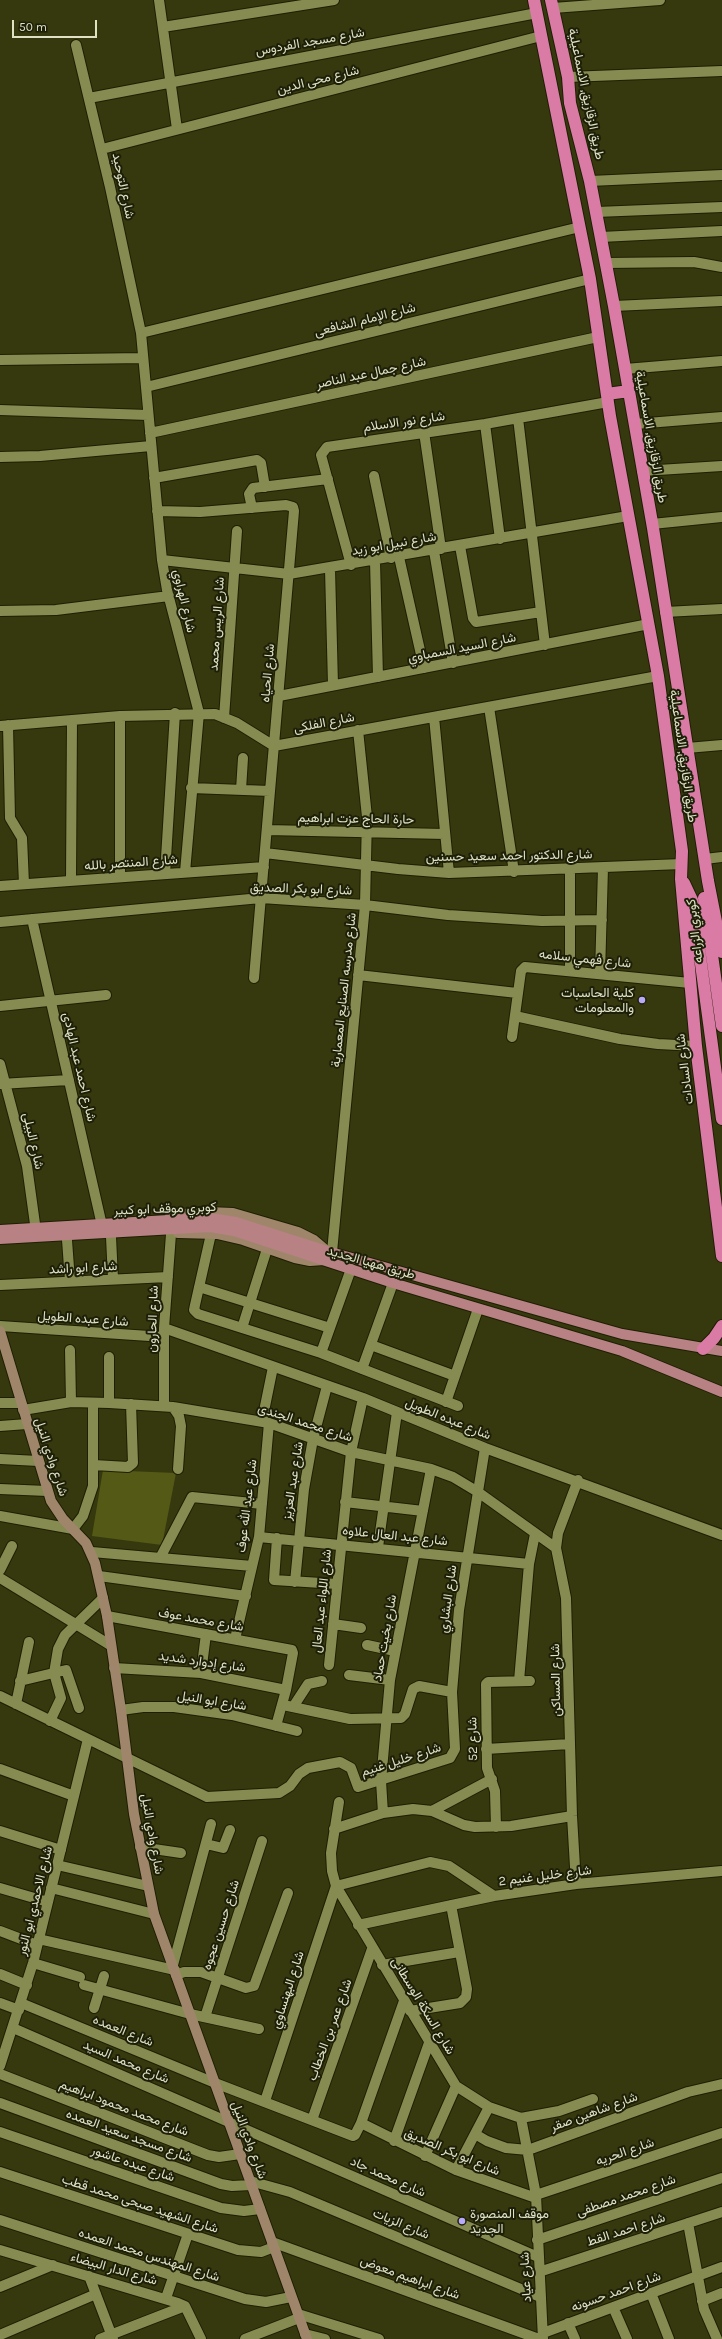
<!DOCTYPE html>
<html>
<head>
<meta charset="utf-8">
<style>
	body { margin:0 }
	#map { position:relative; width:722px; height:2339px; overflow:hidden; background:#36390e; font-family:Karla,sans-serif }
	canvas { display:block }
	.scale { position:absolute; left:12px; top:20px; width:85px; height:18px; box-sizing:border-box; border:2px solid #dee1c4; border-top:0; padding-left:5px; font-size:12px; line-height:14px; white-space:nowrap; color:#dee1c4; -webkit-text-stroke:3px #1e1f08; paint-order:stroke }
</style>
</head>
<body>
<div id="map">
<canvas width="722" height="2339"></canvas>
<div class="scale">50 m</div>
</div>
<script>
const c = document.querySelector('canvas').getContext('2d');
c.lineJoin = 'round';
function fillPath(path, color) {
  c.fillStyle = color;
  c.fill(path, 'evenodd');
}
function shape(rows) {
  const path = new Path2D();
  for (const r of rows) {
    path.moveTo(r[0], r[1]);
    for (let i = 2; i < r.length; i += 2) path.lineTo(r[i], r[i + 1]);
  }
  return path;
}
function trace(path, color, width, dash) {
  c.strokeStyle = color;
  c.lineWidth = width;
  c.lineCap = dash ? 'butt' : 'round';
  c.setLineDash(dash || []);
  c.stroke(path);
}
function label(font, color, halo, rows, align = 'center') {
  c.font = font + ' Karla,Vazirmatn,sans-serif';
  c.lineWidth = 4;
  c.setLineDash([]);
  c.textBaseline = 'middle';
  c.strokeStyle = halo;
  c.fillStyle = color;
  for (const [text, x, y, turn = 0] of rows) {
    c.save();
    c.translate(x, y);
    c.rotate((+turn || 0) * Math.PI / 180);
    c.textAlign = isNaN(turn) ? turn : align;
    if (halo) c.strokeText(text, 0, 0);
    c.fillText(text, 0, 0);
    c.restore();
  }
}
fillPath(shape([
	[103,1470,176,1473,162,1545,92,1536]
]), '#555916');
const street = shape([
	[159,0,177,129],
	[553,8,660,0],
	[163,27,334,0],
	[76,45,110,187,141,333,162,560,167,590,199,713,185,872],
	[568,77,722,71],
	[89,98,537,13],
	[102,149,541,36],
	[590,181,722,175],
	[596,212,722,207],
	[601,237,722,231],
	[606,263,694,262,722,267],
	[614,306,722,301],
	[141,333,580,227],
	[0,360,143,358],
	[625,369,722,361],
	[146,387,590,279],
	[0,410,148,415],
	[518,418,545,645],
	[485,424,500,539],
	[635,424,722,417],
	[424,432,441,549],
	[150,433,598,337],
	[0,457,40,456,151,446],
	[642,471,722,466],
	[374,476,391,558],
	[154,478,257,460,261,463,265,487],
	[252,508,249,494,253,488,328,479],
	[157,511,200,512,286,505,293,507,294,511,254,978],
	[652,524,722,517],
	[460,546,473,618,476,622,541,612],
	[434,551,453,663],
	[399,557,424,668],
	[162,560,289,574,628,516],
	[375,561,378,677],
	[351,565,321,455,327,447,485,424,608,402],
	[330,569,333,685],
	[0,611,56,610,169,596],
	[665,612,722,609],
	[279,696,649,624],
	[489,707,514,872],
	[434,717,449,873],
	[224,718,237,531],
	[8,725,10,818,22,838,24,884],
	[0,726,120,716,215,714,237,723,274,746,658,676],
	[687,748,722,745],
	[191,788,270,791],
	[241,790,243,758],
	[267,830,445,834],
	[265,853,398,869,449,873,682,864],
	[705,859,722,857],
	[570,869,570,970],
	[165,874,175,713],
	[120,877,120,716],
	[71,880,72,720],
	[0,886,264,867],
	[32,919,101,1221],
	[0,922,261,898,365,905,448,915,542,921,602,920],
	[600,974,603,868],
	[358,975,517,993],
	[0,1006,106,995],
	[515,1016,620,1039,658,1044,696,1046],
	[512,1037,521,971,525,967,690,983],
	[0,1064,27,1166,35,1224],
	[0,1084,69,1080],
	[211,1234,195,1305,194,1310,198,1314,321,1353,458,1406],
	[111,1237,113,1279],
	[67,1240,70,1281],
	[332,1252,365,905,367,817,358,730],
	[0,1285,168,1277],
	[199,1287,330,1328],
	[0,1326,164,1337],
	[164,1328,363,1398,485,1448,722,1535],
	[242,1328,267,1249],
	[371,1345,455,1376],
	[70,1350,71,1402],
	[321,1353,351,1269],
	[362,1369,393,1283],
	[446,1402,478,1309],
	[0,1403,21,1403],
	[109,1403,109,1357],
	[164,1406,164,1328,171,1234],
	[173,1407,179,1416,181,1426,178,1469],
	[23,1410,71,1402,109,1403,173,1407,269,1423,351,1452,431,1469,453,1477,478,1492,556,1548],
	[262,1421,273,1367],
	[0,1426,27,1424],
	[0,1459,38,1461],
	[94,1465,128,1467,133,1463,131,1404],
	[0,1489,47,1491],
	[345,1502,423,1511],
	[0,1516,73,1529,83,1516,93,1486,93,1403],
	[259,1537,529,1564],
	[277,1538,274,1580,337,1584],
	[378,1547,397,1412],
	[92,1552,252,1566],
	[160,1558,192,1497,262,1504],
	[0,1570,12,1546],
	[99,1576,246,1596],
	[0,1578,110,1645],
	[295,1582,304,1489,313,1439,327,1386],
	[107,1616,292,1650,293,1653,286,1690,276,1726],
	[333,1624,361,1628],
	[235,1639,259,1537,269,1423],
	[367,1645,395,1651],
	[329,1665,351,1452,363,1398],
	[114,1668,201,1673,286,1690],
	[201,1673,206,1634],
	[349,1675,390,1680],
	[20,1681,66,1670,79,1708],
	[519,1681,529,1564,535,1534],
	[0,1696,207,1797,279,1793,290,1786,299,1774,308,1768,340,1762,351,1768,358,1787,450,1758,455,1749,452,1692,459,1610,485,1448],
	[16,1704,29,1642],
	[283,1705,350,1719,401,1718,405,1714,413,1689,419,1686,452,1692],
	[293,1707,308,1684,322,1681],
	[121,1710,143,1707,174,1707,232,1715,297,1731],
	[50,1721,61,1698,54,1673,58,1649,65,1635,103,1598],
	[486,1749,570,1744],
	[0,1769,74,1796],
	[339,1802,331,1853,332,1871,336,1886,456,2086,489,2107,521,2118,559,2111,593,2099],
	[432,1811,492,1779],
	[383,1813,381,1781,390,1680,431,1469],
	[496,1827,495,1791,487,1768,486,1684,488,1682,530,1681],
	[334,1829,383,1813,413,1809,432,1811,464,1825,475,1827,511,1826,572,1816],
	[0,1831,61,1850],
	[206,1844,223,1848,230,1830],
	[140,1847,181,1853],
	[57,1865,148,1886],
	[576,1884,572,1816,566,1598,556,1548,558,1533,578,1480],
	[0,1888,48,1902],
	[51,1888,154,1914],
	[358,1925,494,1896],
	[0,1931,37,1945],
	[39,1939,175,1970],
	[33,1963,80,1977],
	[173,1965,211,1824],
	[382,1965,459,1952],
	[0,1974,27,1985],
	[176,1975,184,1972,201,1972,246,1988,254,1986,288,1893],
	[84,1985,190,2014,259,2029],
	[0,2003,19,2010],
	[21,2003,215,2083,353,2136,355,2135,361,2123,404,2001],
	[94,2008,104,1976],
	[410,2011,460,2003,466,1997,467,1989,451,1905],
	[205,2017,262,1841],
	[13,2028,538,2257],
	[0,2066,33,1963,88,1739],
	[0,2074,208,2155,219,2157,240,2154],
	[265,2101,336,1886,430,1862,449,1866,494,1896,576,1884,722,1871],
	[0,2103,221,2184,232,2186,251,2185],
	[521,2118,536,2195,543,2339],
	[312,2120,372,1949],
	[361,2123,456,2170,536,2198],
	[0,2132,221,2208,244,2211,260,2209],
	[475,2134,487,2141,506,2148,528,2150,688,2092,722,2084],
	[394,2141,429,2043],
	[425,2156,456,2086],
	[456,2170,489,2107],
	[0,2172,238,2250,261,2252,274,2247],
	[250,2181,290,2192,540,2297],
	[536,2195,722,2133],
	[0,2220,245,2299,266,2302,291,2297],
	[688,2223,704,2309,717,2339],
	[537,2240,722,2178],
	[272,2242,539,2339],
	[0,2250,178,2303,185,2306,201,2339],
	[539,2272,722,2212],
	[89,2276,113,2339],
	[0,2287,53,2265],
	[651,2293,669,2339],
	[166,2298,188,2234],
	[702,2301,722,2293],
	[613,2307,627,2339],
	[298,2314,379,2339],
	[568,2323,575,2339],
	[543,2333,722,2267],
	[305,2334,325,2339],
	[0,2335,96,2294],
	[100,2339,185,2306],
	[245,2339,299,2318]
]);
const secondary = shape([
	[170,1215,208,1212,233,1213,298,1232,314,1240,327,1251],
	[178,1233,217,1234,243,1240,295,1258,310,1261,324,1260],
	[0,1331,51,1501,63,1519,86,1543,95,1563,107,1616,121,1710,134,1814,154,1914,307,2339]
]);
const primary = shape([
	[0,1230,185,1219,210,1218,236,1222,327,1251,622,1334,722,1351],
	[0,1239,210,1227,234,1231,393,1283,622,1351,722,1392]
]);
const highway = shape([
	[534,0,590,279,610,416,658,676,682,851,681,879,696,1046,722,1256],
	[551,0,568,77,570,103,590,181,614,306,653,528,708,881,722,952],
	[607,394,629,391],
	[684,883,692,900,694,912,722,1119],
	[704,898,722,1026],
	[703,1349,714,1338,722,1326]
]);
trace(street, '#1e1f03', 12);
trace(secondary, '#1e1f03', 12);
trace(primary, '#1e1f03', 12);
trace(highway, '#1e1f03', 14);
trace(street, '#868b52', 10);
trace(secondary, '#9f866b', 10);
trace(primary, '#b88184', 10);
trace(highway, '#da7ba6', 12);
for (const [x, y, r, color] of [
	[642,1000,4,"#b9abf7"],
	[462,2221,4,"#b9abf7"]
]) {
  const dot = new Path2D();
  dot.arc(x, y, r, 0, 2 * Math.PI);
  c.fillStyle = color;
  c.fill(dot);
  trace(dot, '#1e1f08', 1.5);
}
label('13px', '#dee1c4', '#1e1f08', [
	["شارع مسجد الفردوس",310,42,-10],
	["شارع محى الدين",318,80,-14],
	["طريق الزقازيق, الاسماعيلية",586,94,78],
	["شارع التوحيد",123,186,78],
	["شارع الإمام الشافعى",365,320,-14],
	["شارع جمال عبد الناصر",371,373,-12],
	["شارع نور الاسلام",404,422,-8],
	["طريق الزقازيق, الاسماعيلية",651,437,80],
	["شارع نبيل ابو زيد",394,544,-10],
	["شارع الهراوي",184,601,77],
	["شارع الريس محمد",217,624,-86],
	["شارع السيد السمباوي",462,648,-11],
	["شارع الحياه",268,673,-85],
	["شارع الفلكى",324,723,-11],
	["طريق الزقازيق, الاسماعيلية",683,756,82],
	["حارة الحاج عزت ابراهيم",356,819,1],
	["شارع الدكتور احمد سعيد حسنين",509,856,-1],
	["شارع المنتصر بالله",131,863,-4],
	["شارع ابو بكر الصديق",301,889,2],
	["كوبري الزراعه",695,931,-97],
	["شارع فهمي سلامه",585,959,6],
	["شارع مدرسه الصنايع المعمارية",344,990,-84],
	["شارع احمد عبد الهادى",79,1067,77],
	["شارع السادات",685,1069,-97],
	["شارع البيلى",33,1141,77],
	["كوبري موقف ابو كبير",165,1209,-2],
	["طريق ههيا الجديد",371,1263,16],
	["شارع ابو راشد",83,1268,-3],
	["شارع عبده الطويل",83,1319,4],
	["شارع الحارون",153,1319,-88],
	["شارع عبده الطويل",448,1419,22],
	["شارع محمد الجندى",305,1423,18],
	["شارع وادي النيل",51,1457,72],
	["شارع عبد العزيز",293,1481,-81],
	["شارع عبد الله عوف",247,1506,-83],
	["شارع عبد العال علاوه",395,1536,6],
	["شارع البشاري",448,1599,-82],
	["شارع اللواء عبد العال",322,1601,-84],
	["شارع محمد عوف",201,1620,10],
	["شارع بخيت حماد",385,1638,-80],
	["شارع إدوارد شديد",202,1662,8],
	["شارع المساكن",556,1680,-91],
	["شارع ابو النيل",212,1701,9],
	["شارع 52",473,1739,-91],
	["شارع خليل غنيم",401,1760,-18],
	["شارع وادي النيل",152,1834,80],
	["شارع خليل غنيم 2",545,1876,-7],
	["شارع الاحمدي ابو النور",35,1901,-76],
	["شارع حسين عجوه",221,1925,-72],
	["شارع البهنساوي",288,1990,-72],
	["شارع السكة الوسطانى",423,2006,59],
	["شارع عمر بن الخطاب",330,2030,-70],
	["شارع العمده",123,2031,22],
	["شارع محمد السيد",126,2062,23],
	["شارع محمد محمود ابراهيم",124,2108,21],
	["شارع شاهين صقر",594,2112,-20],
	["شارع مسجد سعيد العمده",129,2136,20],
	["شارع وادي النيل",249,2140,70],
	["شارع ابو بكر الصديق",452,2152,23],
	["شارع الحريه",625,2152,-19],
	["شارع عبده عاشور",133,2164,19],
	["شارع محمد جاد",388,2177,24],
	["شارع محمد مصطفى",626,2196,-19],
	["شارع الشهيد صبحى محمد قطب",140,2204,18],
	["شارع الزيات",401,2224,23],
	["شارع احمد القط",626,2230,-18],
	["شارع المهندس محمد العمده",149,2255,18],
	["شارع الدار البيضاء",114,2269,16],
	["شارع عياد",526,2277,-93],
	["شارع ابراهيم معوض",410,2278,20],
	["شارع احمد حسونه",616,2292,-20]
]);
label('13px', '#dee1c4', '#1e1f08', [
	["كلية الحاسبات",634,993],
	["والمعلومات",634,1008],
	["موقف المنصورة",470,2214,"left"],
	["الجديد",470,2229,"left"]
], 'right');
</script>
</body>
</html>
